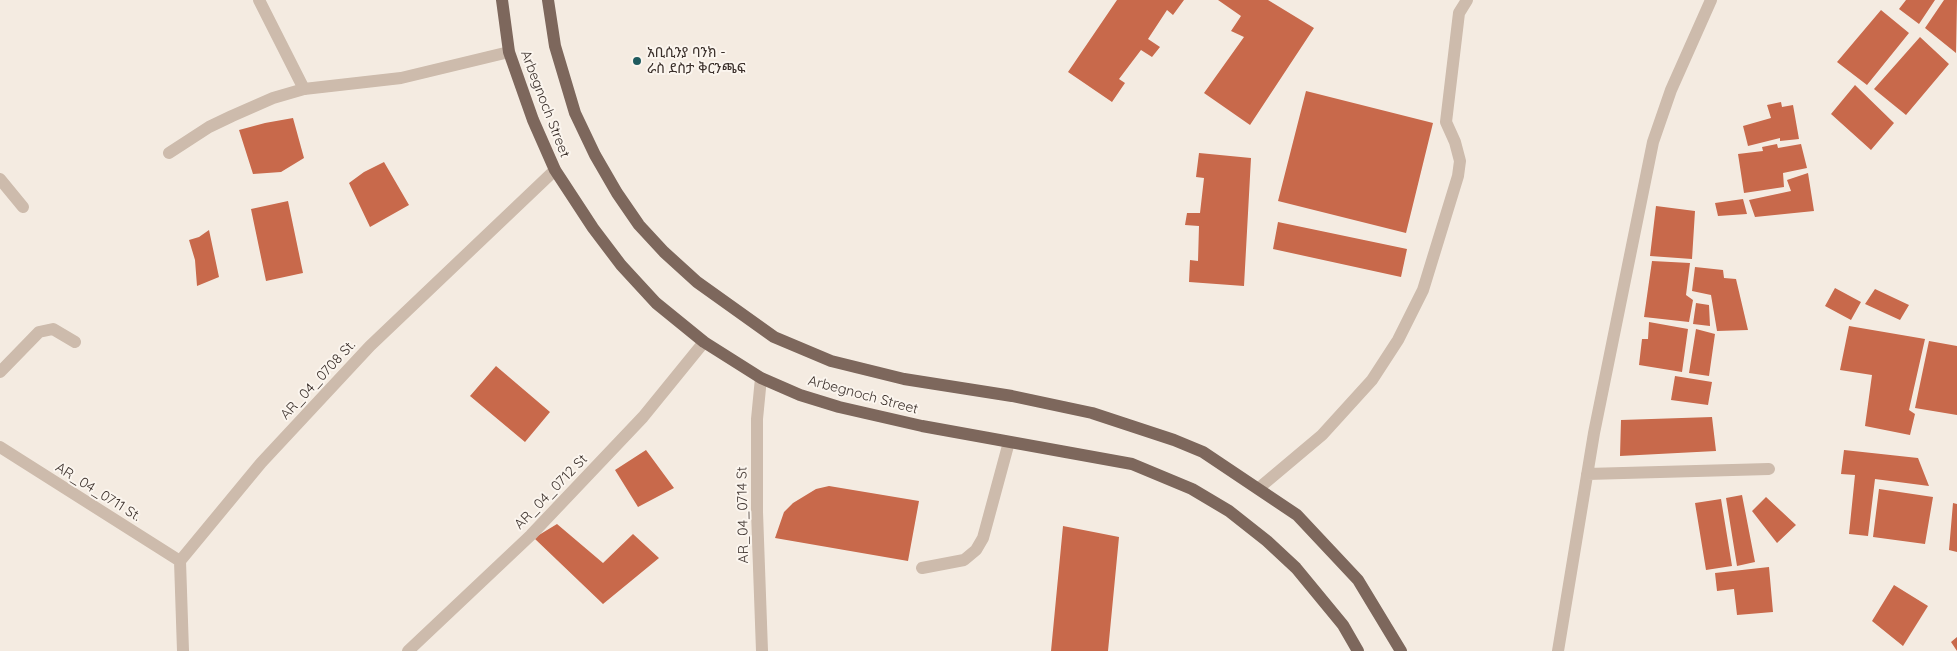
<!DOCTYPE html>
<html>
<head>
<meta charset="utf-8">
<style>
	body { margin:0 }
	canvas { display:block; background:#f4ebe1 }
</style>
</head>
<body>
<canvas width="1957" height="651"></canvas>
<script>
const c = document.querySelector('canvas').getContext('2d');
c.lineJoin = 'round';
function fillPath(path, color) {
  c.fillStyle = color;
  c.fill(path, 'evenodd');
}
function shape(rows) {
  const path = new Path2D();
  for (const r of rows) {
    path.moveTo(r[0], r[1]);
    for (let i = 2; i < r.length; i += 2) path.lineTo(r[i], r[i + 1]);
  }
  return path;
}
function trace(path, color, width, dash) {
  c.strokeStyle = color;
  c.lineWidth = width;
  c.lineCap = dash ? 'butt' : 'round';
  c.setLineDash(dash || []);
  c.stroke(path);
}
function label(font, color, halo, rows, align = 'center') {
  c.font = font + ' Quicksand,"Noto Sans Ethiopic",sans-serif';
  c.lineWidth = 4;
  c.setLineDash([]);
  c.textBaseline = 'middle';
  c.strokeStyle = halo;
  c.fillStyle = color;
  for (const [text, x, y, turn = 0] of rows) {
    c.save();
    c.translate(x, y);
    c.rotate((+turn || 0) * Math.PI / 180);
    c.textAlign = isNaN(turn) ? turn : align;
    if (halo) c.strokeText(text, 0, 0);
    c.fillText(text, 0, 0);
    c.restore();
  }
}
fillPath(shape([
	[1117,0,1184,0,1173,15,1167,10,1148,39,1160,47,1152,57,1141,50,1119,79,1125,83,1112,102,1068,72],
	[1218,0,1268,0,1314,28,1250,125,1204,93,1244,37,1231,31,1241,16],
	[1906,0,1935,0,1919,24,1899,9],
	[1944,0,1957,0,1956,53,1925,28],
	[1881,10,1909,33,1867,85,1837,62],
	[1920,37,1949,64,1906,115,1874,89],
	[1855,85,1894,123,1871,150,1831,114],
	[1306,91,1433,123,1406,233,1278,201],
	[1781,102,1782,107,1793,105,1799,139,1780,141,1780,138,1748,146,1743,126,1771,118,1767,105],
	[293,118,304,158,281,172,253,174,239,130,265,123],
	[1777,144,1778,148,1801,144,1807,168,1783,173,1784,187,1744,193,1738,154,1763,151,1762,147],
	[1199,153,1251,158,1244,286,1189,282,1190,260,1198,261,1199,226,1185,225,1187,213,1200,213,1204,178,1196,177],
	[384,162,409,205,370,227,349,183,364,172],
	[1808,173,1814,211,1755,217,1749,200,1791,191,1787,180],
	[1743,199,1747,214,1718,216,1715,203],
	[288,201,303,273,266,281,251,209],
	[1656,206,1695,211,1692,259,1650,256],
	[1278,222,1407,249,1401,277,1273,249],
	[209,230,219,277,197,286,195,260,189,240,199,237],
	[1652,261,1690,263,1686,295,1693,300,1689,322,1644,317],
	[1695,267,1723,270,1724,278,1736,279,1748,330,1717,331,1711,295,1692,291],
	[1835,288,1861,302,1851,320,1825,306],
	[1875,289,1909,305,1900,320,1865,304],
	[1696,303,1709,305,1710,326,1693,324],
	[1649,322,1688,329,1682,372,1639,365,1642,339,1648,339],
	[1849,326,1925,339,1909,410,1915,414,1910,435,1865,426,1872,375,1840,370],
	[1696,329,1715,334,1709,376,1689,373],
	[1929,341,1957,346,1957,415,1915,408],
	[496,366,550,412,525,442,470,396],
	[1675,376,1712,382,1708,405,1671,400],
	[1712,417,1716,451,1620,456,1621,420],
	[646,450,674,488,638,507,615,470],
	[1844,450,1918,458,1929,486,1875,479,1868,536,1849,534,1855,475,1841,474],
	[829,486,919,501,908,561,775,538,784,512,793,503,816,489],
	[1879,489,1933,497,1925,544,1873,537],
	[1742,495,1755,562,1737,566,1726,498],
	[1766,497,1796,525,1777,543,1752,511],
	[1721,499,1732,566,1706,570,1695,503],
	[1953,503,1957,504,1957,552,1949,550],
	[557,524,603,563,633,534,659,558,603,604,534,538],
	[1063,526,1119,537,1108,651,1051,651],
	[1769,567,1773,612,1737,615,1734,589,1717,591,1715,573],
	[1894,585,1928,606,1903,646,1872,621],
	[1957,637,1957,651,1951,642]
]), '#c8694b');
trace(shape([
	[259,0,304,89],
	[922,568,964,560,976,550,983,538,1009,442]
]), '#cdbbac', 12);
trace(shape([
	[169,153,209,127,232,116,273,98,304,89,401,78,509,52],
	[0,179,23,207],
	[0,372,39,332,53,329,75,342],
	[761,378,757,419,757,512,762,651],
	[0,447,180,561],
	[1587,474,1769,469],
	[1259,488,1322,435,1372,380,1398,340,1423,290,1458,176,1460,161,1455,142,1446,122,1459,13,1467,0],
	[183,651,180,561,261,463,370,346,555,170],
	[408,651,531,535,643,417,704,342],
	[1558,651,1594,433,1653,142,1671,90,1711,0]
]), '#cdbbac', 12);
trace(shape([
	[502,0,509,52,533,120,555,170,593,228,621,265,656,303,704,342,761,378,800,395,839,407,922,426,1132,464,1192,489,1229,511,1267,541,1296,568,1343,625,1358,651],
	[548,0,555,46,575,113,595,155,617,193,639,225,664,252,697,282,774,337,831,361,904,379,1012,396,1092,413,1174,440,1203,452,1297,515,1358,580,1401,651]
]), '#7d675c', 12);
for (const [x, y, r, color] of [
	[637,61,5,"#1f5a5e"]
]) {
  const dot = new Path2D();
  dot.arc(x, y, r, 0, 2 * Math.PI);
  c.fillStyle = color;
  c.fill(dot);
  trace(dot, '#fbf5ee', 2);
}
label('14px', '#3b302b', '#fbf5ee', [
	["አቢሲንያ ባንክ -",647,53],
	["ራስ ደስታ ቅርንጫፍ",647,69]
], 'left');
label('14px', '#3b302b', '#fbf5ee', [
	["Arbegnoch Street",545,104,69],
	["AR_04_0708 St.",318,380,-47],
	["Arbegnoch Street",863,395,15],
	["AR_04_0711 St.",98,492,32],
	["AR_04_0712 St",551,492,-46],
	["AR_04_0714 St",743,515,-91]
]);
</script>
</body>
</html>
